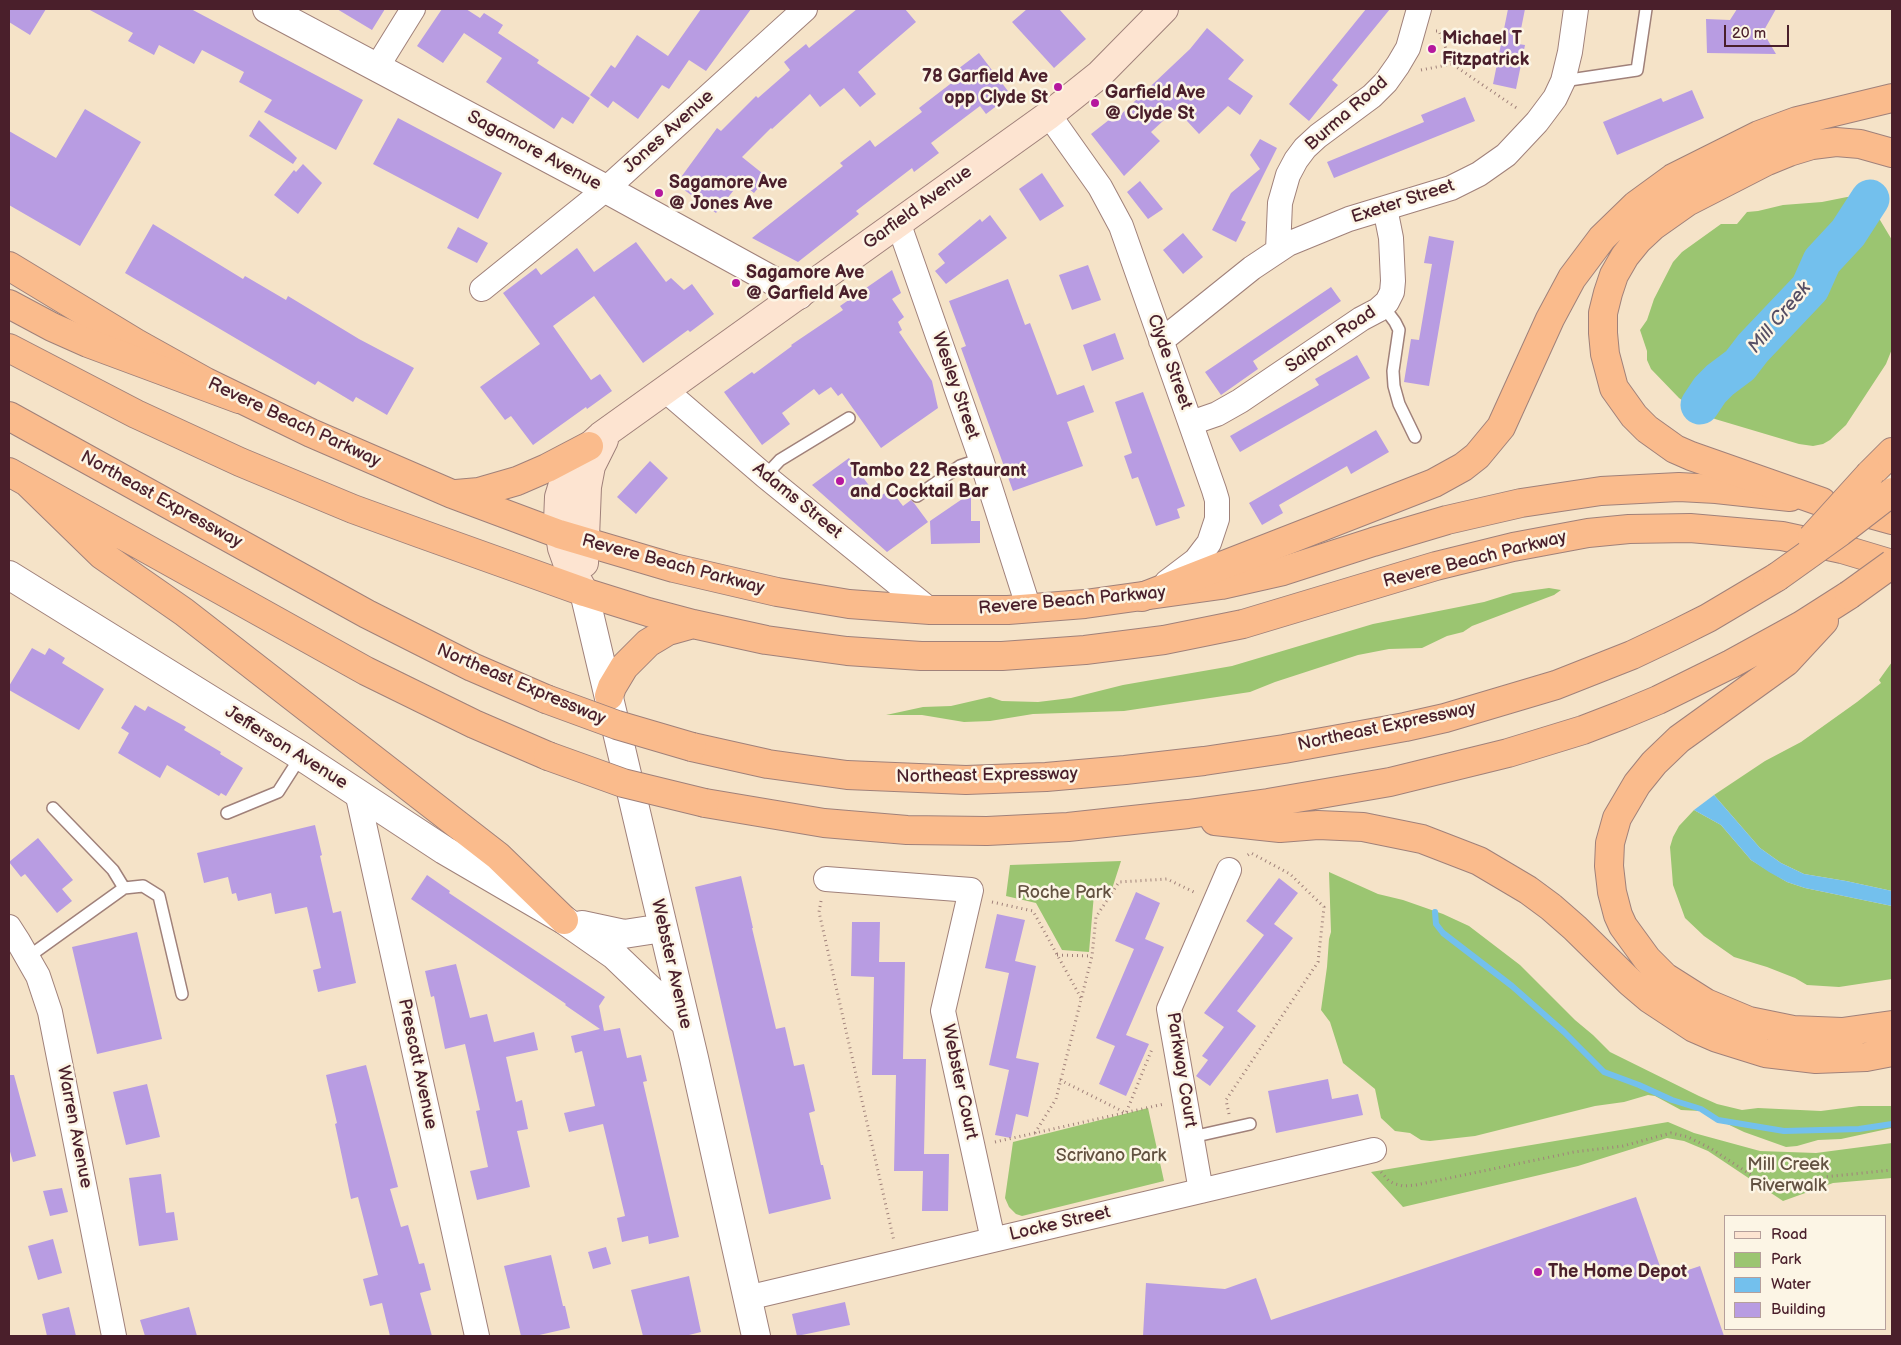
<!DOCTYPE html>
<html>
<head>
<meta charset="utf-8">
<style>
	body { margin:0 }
	#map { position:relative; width:1901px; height:1345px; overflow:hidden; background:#f5e3c8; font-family:"Balsamiq Sans",sans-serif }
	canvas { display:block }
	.frame { position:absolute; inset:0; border:10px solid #4a1f2b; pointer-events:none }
	.legend { position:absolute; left:1724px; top:1215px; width:162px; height:115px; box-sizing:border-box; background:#fcf5e5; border:1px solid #b59f9b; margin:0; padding:6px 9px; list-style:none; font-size:15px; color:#4a1f2b }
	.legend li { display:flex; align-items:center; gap:10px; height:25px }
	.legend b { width:25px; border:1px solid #b59f9b }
	.scale { position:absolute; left:1724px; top:25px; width:65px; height:22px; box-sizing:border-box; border:2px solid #4a1f2b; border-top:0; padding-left:6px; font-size:15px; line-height:18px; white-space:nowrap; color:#4a1f2b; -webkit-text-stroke:4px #fcf5e5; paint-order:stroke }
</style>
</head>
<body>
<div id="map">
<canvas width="1901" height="1345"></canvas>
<div class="frame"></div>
<ul class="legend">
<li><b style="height:6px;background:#fde4d1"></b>Road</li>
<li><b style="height:14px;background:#9bc571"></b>Park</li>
<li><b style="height:14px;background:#73c0ed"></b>Water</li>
<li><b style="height:14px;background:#b89ce2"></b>Building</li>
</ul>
<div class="scale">20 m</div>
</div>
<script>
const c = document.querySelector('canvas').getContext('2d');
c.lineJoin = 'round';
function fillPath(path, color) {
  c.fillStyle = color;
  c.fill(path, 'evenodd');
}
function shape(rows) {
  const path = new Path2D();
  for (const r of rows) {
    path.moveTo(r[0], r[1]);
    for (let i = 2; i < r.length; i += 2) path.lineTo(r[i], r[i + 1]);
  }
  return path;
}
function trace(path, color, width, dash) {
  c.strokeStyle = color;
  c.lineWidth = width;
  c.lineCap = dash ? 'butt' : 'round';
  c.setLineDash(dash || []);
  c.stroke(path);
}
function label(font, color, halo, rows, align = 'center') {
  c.font = font + ' "Balsamiq Sans",sans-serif';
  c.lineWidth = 5;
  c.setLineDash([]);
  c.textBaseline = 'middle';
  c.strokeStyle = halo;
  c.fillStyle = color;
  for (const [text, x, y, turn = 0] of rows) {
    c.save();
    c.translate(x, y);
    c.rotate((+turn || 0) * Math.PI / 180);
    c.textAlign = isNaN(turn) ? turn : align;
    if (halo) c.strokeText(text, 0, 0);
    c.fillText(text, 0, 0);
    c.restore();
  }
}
fillPath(shape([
	[1847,197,1856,197,1867,202,1877,215,1892,240,1892,349,1886,364,1846,425,1830,440,1823,444,1813,446,1799,444,1715,419,1694,409,1679,398,1651,369,1647,360,1647,351,1640,330,1647,320,1654,299,1673,262,1682,252,1721,224,1737,224,1747,212,1758,211,1783,205,1822,202],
	[1549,588,1561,590,1554,595,1472,626,1463,632,1447,636,1422,648,1389,649,1358,655,1275,682,1250,692,1124,711,1033,714,990,721,964,722,922,715,886,715,923,707,951,706,990,697,1002,701,1038,702,1071,698,1123,685,1232,666,1373,624,1484,602,1513,593],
	[1892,662,1892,891,1846,881,1804,874,1781,863,1760,848,1714,795,1765,761,1801,742,1857,702,1881,683,1879,680],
	[1694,810,1721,825,1751,860,1787,882,1805,888,1892,906,1892,979,1839,987,1807,985,1795,978,1767,967,1734,957,1704,936,1685,918,1673,885,1672,872,1670,847,1673,837,1679,826],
	[1121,861,1112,889,1094,894,1089,952,1062,950,1036,903,1006,896,1010,865],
	[1329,872,1378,894,1403,900,1443,914,1469,926,1520,965,1575,1020,1593,1035,1610,1052,1699,1096,1717,1104,1742,1110,1758,1108,1821,1111,1859,1106,1892,1106,1892,1128,1841,1139,1818,1140,1797,1146,1786,1147,1744,1132,1700,1111,1681,1110,1655,1096,1648,1095,1624,1102,1595,1106,1475,1136,1430,1141,1421,1140,1410,1133,1395,1131,1381,1118,1375,1089,1343,1063,1330,1022,1321,1010,1327,967,1329,939,1331,932],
	[1148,1108,1164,1181,1022,1216,1016,1214,1009,1207,1005,1198,1013,1142],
	[1668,1122,1694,1133,1760,1151,1816,1153,1892,1143,1892,1178,1833,1183,1783,1201,1708,1151,1684,1141,1667,1138,1578,1166,1403,1207,1371,1172]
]), '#9bc571');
fillPath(shape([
	[1714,795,1760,848,1781,863,1804,874,1846,881,1892,891,1892,906,1805,888,1787,882,1769,872,1751,860,1721,825,1694,810]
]), '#73c0ed');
trace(shape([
	[1435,912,1436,924,1443,933,1512,986,1564,1032,1604,1072,1639,1085,1672,1100,1701,1109,1718,1120,1784,1131,1859,1129,1892,1124]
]), '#73c0ed', 6);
trace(shape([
	[1700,405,1710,390,1720,380,1740,365,1753,348,1810,288,1822,261,1848,233,1870,199]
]), '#73c0ed', 39);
fillPath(shape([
	[9,9,46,9,30,35,9,22],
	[88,9,191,9,363,100,336,150,264,112,272,100,239,82,244,72,202,50,194,64,159,45,154,55,128,41,133,33],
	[337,9,385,9,372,30],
	[442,9,466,9,480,18,484,13,503,25,498,33,539,60,537,63,590,98,573,124,562,117,554,129,486,82,502,58,464,33,443,63,417,46],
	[701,9,751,9,706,71,689,60,669,89,662,85,638,119,613,101,608,108,590,95,611,65,615,68,637,35,668,56],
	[857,9,905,9,916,22,858,72,876,94,860,107,844,88,820,107,810,94,772,129,771,128,742,157,767,177,754,193,740,182,716,213,676,184,717,128,721,131,756,96,758,98,790,70,784,62,806,44,809,48],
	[1027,9,1059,9,1086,39,1054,68,1012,22],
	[1366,9,1390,9,1332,80,1338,85,1309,121,1289,104],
	[1508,9,1525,9,1518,44,1525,45,1516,89,1493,84],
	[1737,9,1776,9,1763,32,1776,54,1707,53,1706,19,1730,20],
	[1207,28,1244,60,1228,79,1253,96,1240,115,1228,106,1199,134,1176,109,1151,132,1160,141,1124,176,1091,134,1114,116,1117,118,1190,49],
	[979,53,1011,95,986,114,980,106,931,143,939,153,914,172,912,168,856,211,859,214,798,262,752,238,843,166,840,163,870,140,875,147,922,112,919,108,958,78,954,72],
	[1692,90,1704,118,1617,155,1603,122,1661,98,1663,102],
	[1465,97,1475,121,1334,178,1327,162,1424,122,1421,115],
	[85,109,141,142,80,246,9,205,9,131,56,158],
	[398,118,502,173,478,219,373,164],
	[259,120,297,158,293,164,249,136],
	[1260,139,1277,148,1241,220,1246,222,1236,242,1212,230,1231,193,1260,169,1250,155],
	[303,164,322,183,298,214,274,195,294,170,296,172],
	[1042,173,1064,206,1040,221,1019,189],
	[1140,181,1163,209,1148,219,1127,192],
	[990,215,1007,238,946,284,935,271,945,263,938,254,980,219,982,222],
	[153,224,243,279,245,276,286,300,288,296,359,339,414,368,387,415,356,397,353,402,318,381,315,385,125,273],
	[458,227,488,243,477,263,447,248],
	[1183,233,1203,257,1183,274,1163,250],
	[1429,236,1454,241,1429,386,1404,382,1411,339,1419,340,1432,264,1424,263],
	[636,242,666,282,671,278,684,290,692,284,714,314,690,332,688,330,643,363,594,296,553,326,591,380,600,374,612,391,587,409,586,407,533,445,511,416,505,420,480,387,540,344,503,293,536,268,541,275,577,248,594,272],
	[1088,265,1101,300,1072,310,1059,275],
	[892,270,901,293,892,299,904,317,898,322,902,330,899,332,932,381,938,408,881,448,842,393,838,396,831,387,819,395,814,389,782,413,790,424,762,445,724,392,752,372,754,374,792,346,791,345,843,310,840,306],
	[1008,279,1025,325,1030,323,1057,395,1084,385,1094,412,1067,422,1083,466,1013,491,961,348,966,346,949,301],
	[1331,287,1341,301,1253,361,1258,369,1221,395,1205,372],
	[1115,333,1124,359,1092,371,1083,345],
	[1357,355,1370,378,1240,452,1230,436,1319,385,1315,379],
	[1143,392,1185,506,1177,509,1180,518,1156,526,1138,477,1132,479,1124,456,1132,453,1115,402],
	[1376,430,1389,452,1351,474,1347,466,1279,505,1283,513,1262,525,1249,503],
	[849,458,878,498,890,489,903,506,911,500,914,503,928,522,887,552,812,485],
	[650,461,668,478,636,514,617,497],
	[971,493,971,521,980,521,980,543,931,544,930,521],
	[32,648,45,655,49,648,65,658,62,663,104,689,79,730,9,690,9,686],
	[135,705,145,711,148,706,186,727,184,730,221,752,220,754,243,768,226,796,221,793,219,796,167,765,160,778,118,753,129,733,121,728],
	[315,825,322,855,320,856,333,913,341,911,356,983,318,992,313,970,321,968,307,907,275,914,271,893,238,901,236,893,232,894,228,877,204,883,197,853],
	[38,838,73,880,62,889,72,901,57,913,25,874,21,877,9,862],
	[427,875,450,891,449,893,605,997,599,1006,604,1031,620,1028,627,1058,641,1055,647,1081,643,1082,679,1237,649,1244,648,1236,622,1242,617,1218,625,1216,603,1124,569,1132,564,1113,595,1106,582,1051,575,1053,571,1036,600,1029,565,1005,566,1004,411,899],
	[741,876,753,928,752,928,776,1029,785,1027,794,1066,804,1064,815,1111,809,1113,821,1165,823,1165,831,1199,769,1214,695,887],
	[1279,878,1298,893,1274,924,1293,938,1237,1011,1256,1026,1210,1086,1196,1076,1208,1060,1202,1056,1224,1027,1204,1013,1264,935,1246,921],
	[1136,892,1160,903,1145,939,1164,947,1126,1035,1149,1044,1126,1096,1099,1084,1115,1046,1096,1038,1134,949,1115,941],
	[997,914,1025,920,1015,961,1036,966,1016,1058,1039,1063,1028,1117,1016,1114,1011,1138,995,1135,1009,1070,989,1065,1009,973,985,968],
	[852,922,880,922,879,962,905,962,903,1059,926,1059,924,1154,949,1154,948,1211,922,1211,923,1171,894,1171,896,1075,872,1075,874,977,851,976],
	[137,932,162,1039,97,1054,72,947],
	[456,964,470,1018,487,1014,494,1042,534,1032,538,1050,506,1057,516,1102,522,1100,528,1129,517,1131,530,1187,477,1200,470,1171,488,1167,476,1111,480,1110,465,1044,445,1049,434,996,431,997,425,971],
	[366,1065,398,1187,390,1189,401,1227,408,1225,419,1264,424,1263,431,1290,420,1293,432,1336,390,1336,382,1303,370,1306,363,1279,378,1275,358,1197,351,1199,335,1124,337,1123,326,1075],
	[9,1075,14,1075,36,1156,13,1162,9,1148],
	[1328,1079,1332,1099,1358,1094,1363,1115,1276,1133,1268,1091],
	[147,1084,160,1137,126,1145,113,1092],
	[161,1174,166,1213,174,1212,178,1240,139,1246,129,1178],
	[62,1188,68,1212,50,1216,43,1191],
	[1636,1197,1664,1278,1700,1266,1724,1336,1143,1336,1146,1283,1225,1289,1256,1278,1271,1320],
	[53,1239,62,1273,38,1280,28,1246],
	[606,1247,611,1264,593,1269,588,1252],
	[551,1255,563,1306,565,1306,570,1328,535,1336,521,1336,504,1266],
	[689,1276,701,1332,685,1336,643,1336,631,1290],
	[845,1302,850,1325,797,1336,792,1314],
	[69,1307,76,1336,47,1336,42,1314],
	[189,1307,197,1336,145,1336,140,1320]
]), '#b89ce2');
const service = shape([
	[1563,81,1637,70,1646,9],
	[1383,306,1395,322,1399,330,1393,371,1394,386,1399,404,1415,437],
	[765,476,780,460,849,418],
	[917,496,960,466,981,459],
	[53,808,113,870,124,888],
	[227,813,278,792,301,756],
	[28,957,124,888,143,886,159,896,182,994],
	[1192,1137,1250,1124]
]);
const minor = shape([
	[377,67,413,9],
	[1049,115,1100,187,1121,226,1214,490,1217,500,1217,519,1209,543,1196,560,1167,582],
	[898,222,981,459,1029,609],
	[1278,250,1280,203,1288,175,1296,160,1305,148,1318,136,1372,96,1386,82,1398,65,1408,48,1419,9],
	[482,289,606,189,805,9],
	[1161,341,1252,268,1288,244,1349,219,1451,188,1479,174,1506,155,1537,122,1555,98,1563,81,1570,52,1576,9],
	[665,390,765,476,930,610],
	[1191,423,1217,414,1240,401,1361,319,1378,310,1387,302,1392,292,1393,281,1391,238,1385,208],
	[357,792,477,1336],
	[826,879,971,890,943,1011,993,1240],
	[9,927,18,941,38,976,50,1012,114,1336],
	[1201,1191,1169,1009,1229,870],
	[747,1298,1374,1150]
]);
const tertiary = shape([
	[267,9,606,189,799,295],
	[9,575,301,756,444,850,564,920,614,955,685,1023],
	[584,592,694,1058,756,1336],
	[582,925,624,934,663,928]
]);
const secondary = shape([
	[584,563,587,487,591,466,604,440],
	[584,592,567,562,562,548,558,522,559,497,563,484,572,465,579,456,601,436,1049,115,1099,75,1164,9]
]);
const trunk = shape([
	[9,266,136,343,206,382,311,433,452,494,559,534,674,568,777,592,849,604,930,610,1008,610,1085,604,1221,585,1283,571,1373,542,1447,520,1521,503,1601,491,1679,487,1716,489,1790,497],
	[9,348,136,414,240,462,353,509,419,533,584,592,648,612,693,624,766,640,847,651,921,656,1002,656,1085,650,1164,640,1243,624,1436,566,1513,547,1588,533,1629,529,1690,528,1782,536,1842,549,1892,564],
	[456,494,479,492,517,481,547,468,589,446],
	[1845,507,1892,520],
	[609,696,612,687,624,667,648,643,668,631,693,624]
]);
const motorway = shape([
	[9,304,52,327,88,343,239,399],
	[9,416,367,614,472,667,546,699],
	[9,472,366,671,474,724,548,756],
	[1870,474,1892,452],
	[28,483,102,555,184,612,498,856,564,920],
	[1822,502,1691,456,1675,449,1647,429,1634,416,1614,388,1605,354,1603,333,1603,313,1608,293,1614,275,1625,256,1638,240,1653,226,1687,202,1767,161,1789,152,1812,145,1836,142,1860,144,1892,153],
	[1142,597,1434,483,1463,467,1477,456,1501,427,1550,319,1572,278,1602,238,1636,205,1673,178,1759,135,1797,121,1892,98],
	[1824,621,1786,662,1679,739,1654,763,1637,784,1617,818,1610,843,1609,866,1612,892,1618,915,1623,926,1647,959,1665,977,1706,1003,1749,1021,1793,1030,1842,1032,1892,1025],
	[692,747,768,764,847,775,966,780,1046,777,1125,770,1204,761,1284,749,1405,727,1445,718,1556,685,1632,655,1672,636,1708,618,1777,577],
	[705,803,824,823,907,830,987,831,1068,827,1188,814,1268,803,1390,782,1508,753,1583,730,1622,715,1658,700,1731,664,1802,625,1849,595],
	[1215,821,1280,828,1318,825,1363,827,1422,839,1479,861,1528,890,1551,907,1575,928,1630,982,1650,999,1694,1028,1717,1038,1765,1053,1816,1059,1866,1057,1892,1052]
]);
trace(service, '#a0817a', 14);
trace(minor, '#a0817a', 26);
trace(tertiary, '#a0817a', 30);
trace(secondary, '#a0817a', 30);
trace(trunk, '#a0817a', 30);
trace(motorway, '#a0817a', 30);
trace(shape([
	[1436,31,1439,31,1452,64,1518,109],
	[1421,70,1452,64],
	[821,901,819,912,894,1241],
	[992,902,1033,911,1081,998],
	[1057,955,1092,956],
	[1060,1080,1126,1113,1152,1049],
	[1229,1114,1226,1100,1318,962,1324,907,1290,874,1251,853,1245,857],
	[1035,1133,1056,1099,1092,956,1096,917,1119,882,1167,879,1196,893],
	[995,1142,1164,1104],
	[1381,1172,1389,1181,1395,1184,1403,1186,1416,1185,1574,1152,1623,1146,1671,1133,1688,1137,1710,1148,1777,1192,1806,1181,1824,1177,1892,1170]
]), '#a0817a', 3, [1, 4]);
trace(service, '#fff', 11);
trace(minor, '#fff', 24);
trace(tertiary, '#fff', 28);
trace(secondary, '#fde4d1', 28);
trace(trunk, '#fabb8c', 28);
trace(motorway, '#fabb8c', 28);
const motorwayBridge = shape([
	[1812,538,1870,474],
	[1777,577,1840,532,1892,492],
	[1849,595,1892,564],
	[546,699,617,725,692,747],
	[548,756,623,783,705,803]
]);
trace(motorwayBridge, '#a0817a', 30, []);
trace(motorwayBridge, '#fabb8c', 28);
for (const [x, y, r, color] of [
	[1432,49,5,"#b5179e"],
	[1058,87,5,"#b5179e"],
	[1095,103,5,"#b5179e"],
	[659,193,5,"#b5179e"],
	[736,283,5,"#b5179e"],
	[840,481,5,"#b5179e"],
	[1538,1272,5,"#b5179e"]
]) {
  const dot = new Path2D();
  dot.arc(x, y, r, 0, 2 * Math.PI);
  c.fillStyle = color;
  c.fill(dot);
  trace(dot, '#fcf5e5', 2);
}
label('bold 18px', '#4a1f2b', '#fcf5e5', [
	["Michael T",1442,39],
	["Fitzpatrick",1442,60],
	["78 Garfield Ave",1048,77,"right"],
	["opp Clyde St",1048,98,"right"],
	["Garfield Ave",1105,93],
	["@ Clyde St",1105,114],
	["Sagamore Ave",669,183],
	["@ Jones Ave",669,204],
	["Sagamore Ave",746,273],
	["@ Garfield Ave",746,294],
	["Tambo 22 Restaurant",850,471],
	["and Cocktail Bar",850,492],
	["The Home Depot",1548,1272]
], 'left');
label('18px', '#4a1f2b', '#fcf5e5', [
	["Burma Road",1347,114,-41],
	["Jones Avenue",669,132,-42],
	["Sagamore Avenue",534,151,28],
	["Exeter Street",1403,202,-18],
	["Garfield Avenue",918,208,-36],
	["Saipan Road",1331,340,-34],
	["Clyde Street",1169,362,70],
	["Wesley Street",955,386,71],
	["Revere Beach Parkway",294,423,25],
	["Northeast Expressway",161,500,29],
	["Adams Street",797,501,39],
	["Revere Beach Parkway",1475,560,-14],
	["Revere Beach Parkway",673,565,15],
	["Revere Beach Parkway",1072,601,-5],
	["Northeast Expressway",521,685,23],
	["Northeast Expressway",1387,727,-12],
	["Jefferson Avenue",286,748,32],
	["Northeast Expressway",987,776,-1],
	["Webster Avenue",671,964,77],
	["Prescott Avenue",417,1064,78],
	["Parkway Court",1181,1070,81],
	["Webster Court",959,1082,78],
	["Warren Avenue",74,1127,79],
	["Locke Street",1060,1224,-13]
]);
label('18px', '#625140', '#fcf5e5', [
	["Roche Park",1064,893],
	["Scrivano Park",1111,1156],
	["Mill Creek",1788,1165],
	["Riverwalk",1788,1186]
]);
label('italic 19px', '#564f65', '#fcf5e5', [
	["Mill Creek",1780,318,-50]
]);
</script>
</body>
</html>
